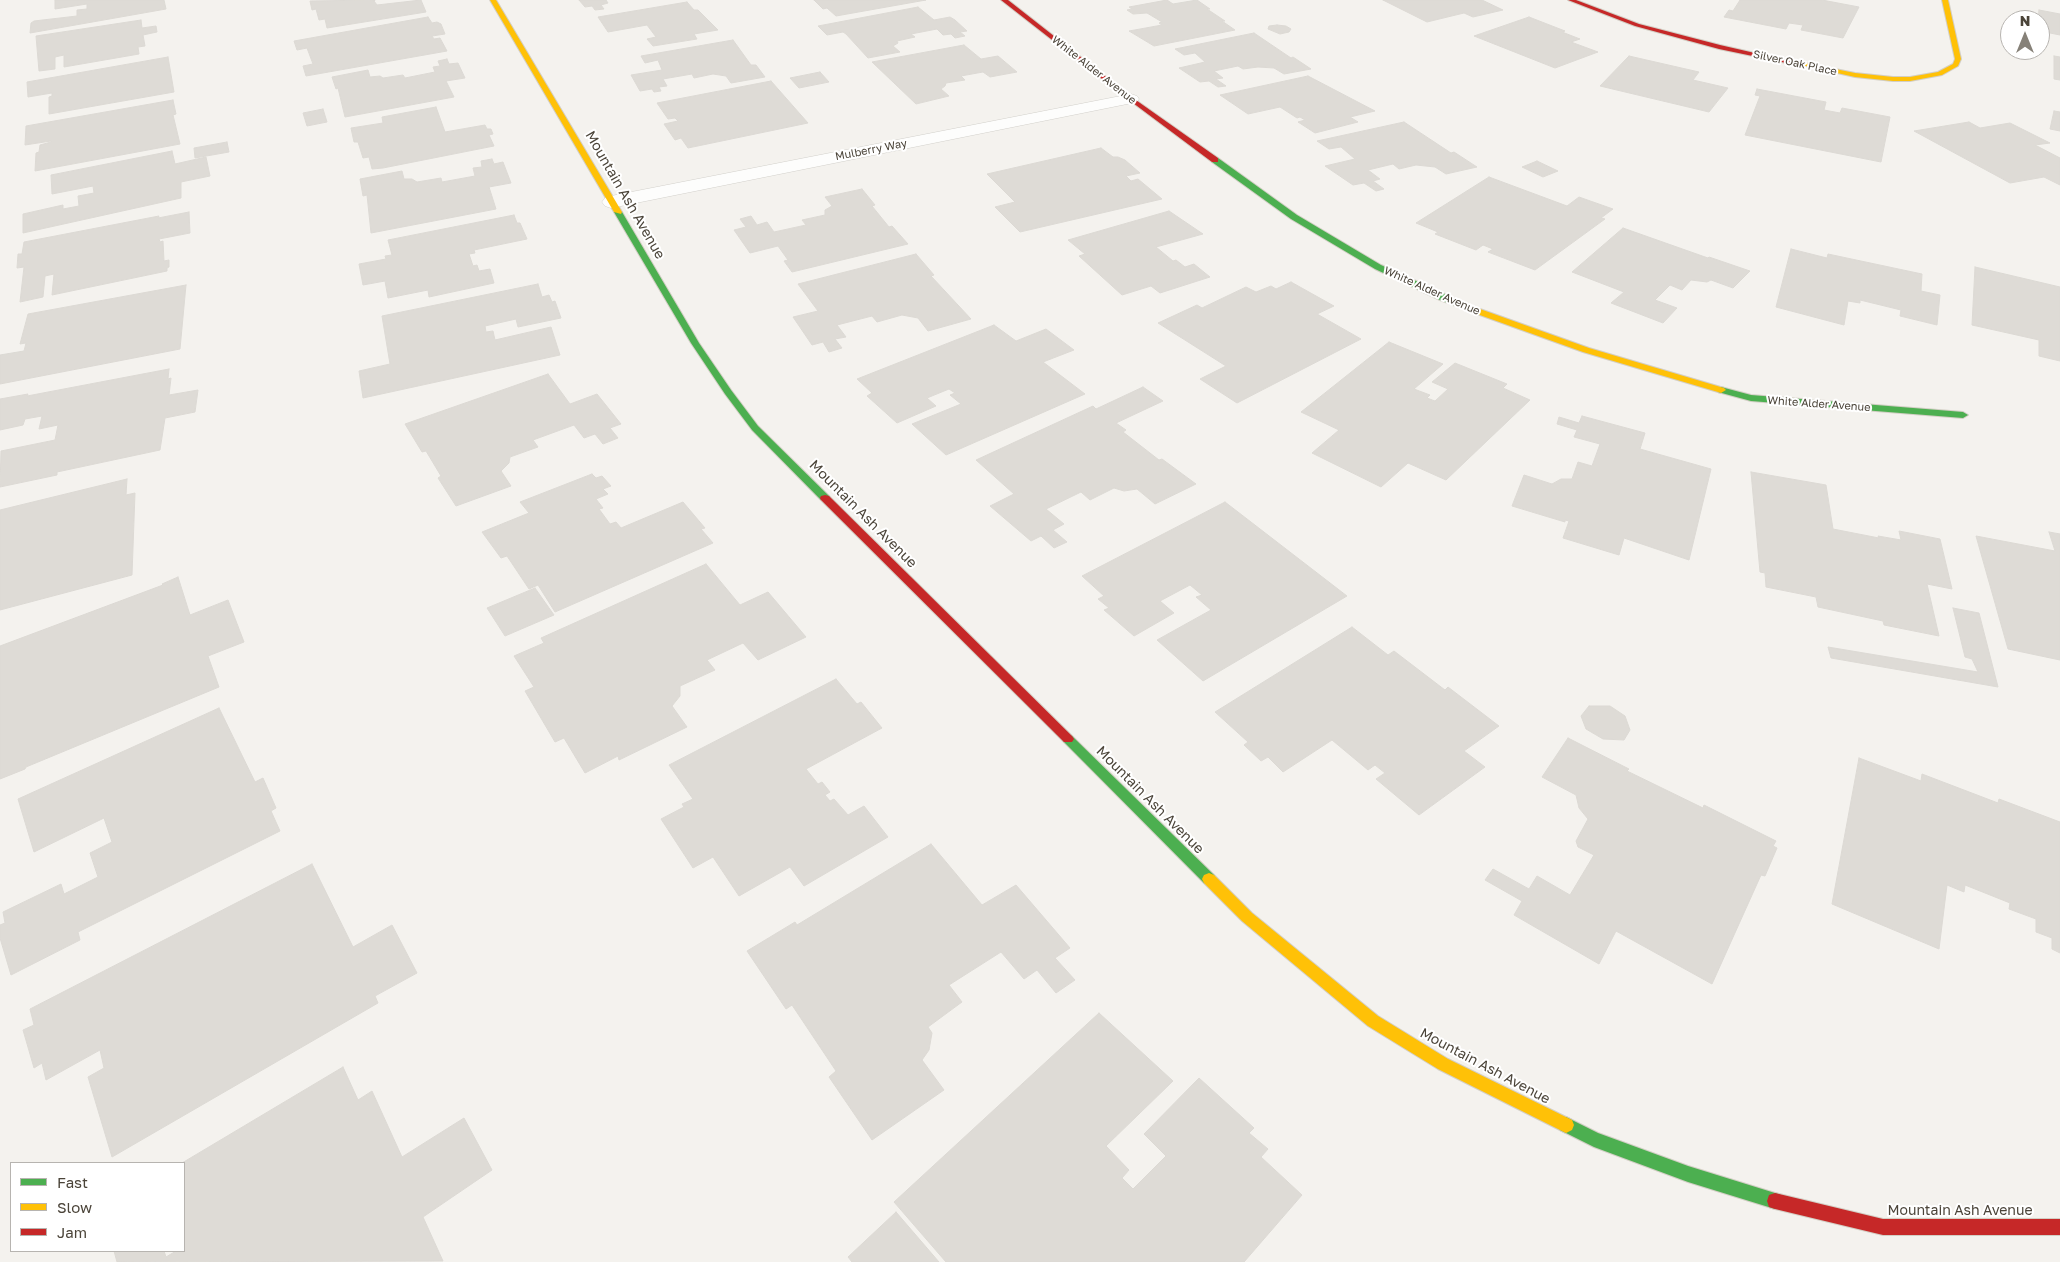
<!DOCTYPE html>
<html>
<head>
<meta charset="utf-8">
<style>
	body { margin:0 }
	#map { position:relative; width:2060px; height:1262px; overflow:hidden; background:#f4f2ee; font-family:"Golos Text",sans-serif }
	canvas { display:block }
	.legend { position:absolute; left:10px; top:1162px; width:175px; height:90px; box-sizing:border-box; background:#fff; border:1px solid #b7b4b0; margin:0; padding:6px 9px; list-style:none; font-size:15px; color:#4b4439 }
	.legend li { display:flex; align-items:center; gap:10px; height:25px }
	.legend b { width:25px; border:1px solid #b7b4b0 }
	.north { position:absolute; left:2000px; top:10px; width:50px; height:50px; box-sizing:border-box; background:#fff; border:1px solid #b7b4b0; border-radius:50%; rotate:0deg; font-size:14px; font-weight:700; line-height:20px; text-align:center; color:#4b4439 }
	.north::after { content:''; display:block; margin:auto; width:18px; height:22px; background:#868178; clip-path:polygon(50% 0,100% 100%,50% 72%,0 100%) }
</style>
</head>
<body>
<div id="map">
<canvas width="2060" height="1262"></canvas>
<ul class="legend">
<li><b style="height:6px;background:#4caf50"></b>Fast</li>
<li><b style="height:6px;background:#ffc107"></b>Slow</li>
<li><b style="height:6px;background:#c62828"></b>Jam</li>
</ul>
<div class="north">N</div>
</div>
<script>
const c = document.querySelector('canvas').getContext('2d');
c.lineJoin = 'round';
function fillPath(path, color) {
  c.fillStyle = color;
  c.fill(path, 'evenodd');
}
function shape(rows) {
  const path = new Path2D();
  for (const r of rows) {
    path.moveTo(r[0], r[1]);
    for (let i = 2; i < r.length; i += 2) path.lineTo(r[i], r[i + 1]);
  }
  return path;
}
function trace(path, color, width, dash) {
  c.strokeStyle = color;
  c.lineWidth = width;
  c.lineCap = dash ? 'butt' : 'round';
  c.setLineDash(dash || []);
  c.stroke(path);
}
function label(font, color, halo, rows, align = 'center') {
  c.font = font + ' "Golos Text",sans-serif';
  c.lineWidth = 4;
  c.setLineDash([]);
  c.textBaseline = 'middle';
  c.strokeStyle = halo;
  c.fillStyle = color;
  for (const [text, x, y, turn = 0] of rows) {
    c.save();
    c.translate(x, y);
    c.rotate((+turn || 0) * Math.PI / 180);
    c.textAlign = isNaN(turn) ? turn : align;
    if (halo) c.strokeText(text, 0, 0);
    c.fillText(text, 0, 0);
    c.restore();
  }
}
const building = shape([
	[55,0,164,0,166,9,30,33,31,23,34,21,77,16,77,10,87,9,87,4,55,9,55,0],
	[375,0,374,1,377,5,421,0,426,12,327,28,325,19,319,20,316,9,312,10,310,1,375,0],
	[579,0,606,0,608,3,601,5,604,9,595,10,592,6,585,7,579,0],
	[814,0,926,0,836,16,827,8,823,9,814,0],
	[1167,0,1173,4,1197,0,1210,9,1207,9,1225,21,1222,21,1235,30,1154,46,1129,31,1162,25,1159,23,1162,22,1147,13,1133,14,1127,10,1132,9,1129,7,1167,0],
	[1383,0,1482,0,1503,10,1473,17,1464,13,1427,22,1383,0],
	[1740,0,1822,0,1859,7,1843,38,1801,30,1803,25,1789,23,1786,29,1724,17,1729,10,1733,11,1740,0],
	[687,2,694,10,698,10,718,30,694,34,697,39,653,46,647,39,656,37,647,25,608,32,598,17,687,2],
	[918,7,934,20,950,17,955,20,967,31,960,32,965,36,955,38,951,34,943,35,937,29,911,34,915,37,897,41,898,43,893,46,900,52,868,58,846,34,843,32,827,35,818,26,918,7],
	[2039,10,2060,14,2060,35,2040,31,2040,20,2038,20,2039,10],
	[428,17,432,23,437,22,441,24,445,34,432,36,434,39,440,38,447,51,306,76,303,66,313,64,307,48,297,50,294,41,428,17],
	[1529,17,1565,31,1562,32,1580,39,1571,42,1598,52,1555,68,1474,36,1529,17],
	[141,20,142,28,156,26,157,32,143,35,145,46,138,47,139,54,64,67,64,55,55,57,55,69,39,71,36,36,141,20],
	[1277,25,1286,26,1291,29,1289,32,1280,34,1268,29,1269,26,1277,25],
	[1254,33,1291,58,1293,57,1311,69,1284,74,1274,68,1258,67,1243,69,1238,66,1214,71,1223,78,1216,79,1226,86,1218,87,1209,81,1200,82,1179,68,1205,62,1195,53,1184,55,1175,49,1254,33],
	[733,40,751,65,756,65,765,77,731,83,726,76,713,74,694,78,692,74,663,79,667,86,659,87,661,91,654,92,652,89,640,91,631,75,662,70,658,60,645,63,641,56,733,40],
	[964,45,981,59,998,56,1017,72,990,77,983,72,961,76,965,80,946,83,945,86,941,89,949,96,916,104,872,62,964,45],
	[1629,56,1699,72,1693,80,1728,88,1709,112,1600,86,1629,56],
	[2054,56,2060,57,2060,80,2054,79,2054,56],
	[168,57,174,92,49,114,49,97,52,96,52,93,28,97,27,82,168,57],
	[447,59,449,64,458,63,465,78,446,81,454,97,345,117,338,88,336,89,332,77,368,70,370,77,380,76,383,78,403,75,405,78,435,72,433,67,440,66,438,61,447,59],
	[820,72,829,82,799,88,790,78,820,72],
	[1308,76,1375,111,1350,117,1358,122,1315,133,1298,122,1305,120,1300,117,1297,118,1280,107,1248,114,1220,95,1308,76],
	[771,81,808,123,688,148,681,138,675,140,664,124,678,121,675,118,668,119,657,103,771,81],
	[1757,89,1826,102,1824,110,1840,113,1842,108,1890,117,1881,162,1745,135,1760,96,1755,95,1757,89],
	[173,100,176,114,173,115,180,144,35,171,36,153,39,152,40,145,51,142,51,141,25,145,26,126,173,100],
	[436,107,445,132,485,125,487,129,491,129,493,134,489,135,494,146,383,168,372,169,369,157,363,158,358,142,354,142,351,128,383,123,382,117,436,107],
	[323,109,327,122,307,126,303,113,323,109],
	[2054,111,2060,112,2060,131,2050,129,2054,111],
	[1404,122,1451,153,1454,152,1477,167,1446,174,1435,167,1416,165,1399,169,1393,164,1368,170,1380,179,1373,181,1384,189,1376,191,1364,183,1353,185,1325,166,1355,159,1341,147,1329,149,1317,141,1404,122],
	[1969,122,1980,128,2010,123,2050,143,2035,145,2060,158,2060,185,2044,177,2010,183,1914,131,1969,122],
	[227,142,229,152,195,158,194,148,227,142],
	[1101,148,1113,157,1118,157,1125,160,1140,173,1126,176,1131,181,1138,179,1162,199,1020,232,995,207,1015,202,987,174,1101,148],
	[172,151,175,164,206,157,210,176,181,182,181,198,23,233,23,214,63,205,63,209,79,206,78,196,94,193,93,186,52,194,51,175,172,151],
	[492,159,494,164,503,162,511,183,489,187,496,209,371,233,367,195,363,196,360,179,402,171,404,179,412,179,417,182,441,178,442,182,475,176,473,168,482,167,481,161,492,159],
	[1537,161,1558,171,1543,177,1522,167,1537,161],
	[1489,177,1567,206,1579,197,1613,209,1601,218,1605,219,1535,270,1488,252,1493,249,1483,245,1476,250,1435,234,1438,232,1416,223,1489,177],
	[862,189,875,205,872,206,889,227,892,226,908,244,792,272,784,261,788,260,778,246,750,253,734,230,746,227,740,219,751,216,757,225,767,222,774,232,806,225,802,220,825,215,825,210,832,206,825,197,862,189],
	[1169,211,1203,234,1156,247,1173,261,1176,260,1185,267,1194,264,1210,277,1160,293,1151,286,1122,295,1079,256,1085,254,1068,240,1169,211],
	[189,212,190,233,159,239,160,242,163,241,164,261,169,260,169,267,167,268,167,271,52,295,54,274,45,276,43,297,20,302,24,267,17,268,18,254,22,254,24,242,159,216,158,218,189,212],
	[514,215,517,223,520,223,527,239,474,250,475,253,469,254,473,266,477,265,479,271,490,269,494,283,429,297,428,290,388,298,385,281,363,285,359,264,386,259,385,256,392,255,388,240,514,215],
	[1623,228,1708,258,1709,257,1750,271,1733,288,1711,280,1707,282,1691,280,1682,290,1670,285,1655,300,1677,308,1663,323,1611,303,1624,292,1572,272,1623,228],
	[1791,249,1827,258,1828,254,1922,274,1921,291,1940,295,1937,325,1900,316,1901,310,1860,300,1860,303,1848,301,1844,325,1776,307,1791,249],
	[916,254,934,275,931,276,971,319,928,331,918,318,902,315,877,322,872,316,837,325,846,337,835,339,842,348,829,352,823,342,812,345,793,317,818,311,798,284,916,254],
	[1975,267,2060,287,2060,361,2039,356,2039,340,1972,325,1975,267],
	[1291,282,1334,306,1317,314,1361,339,1237,403,1200,379,1226,366,1158,323,1197,305,1202,308,1246,287,1256,292,1271,286,1276,289,1291,282],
	[538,284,542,297,549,295,552,302,555,301,561,318,518,327,516,319,485,326,486,332,493,331,495,340,551,327,560,355,363,398,359,371,390,364,382,316,538,284],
	[186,285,180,349,0,384,0,355,24,351,26,343,20,344,28,314,186,285],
	[994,325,1016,341,1046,329,1074,350,1043,362,1085,394,946,455,912,424,961,404,950,395,955,393,949,389,927,398,936,406,897,423,867,396,872,393,857,379,994,325],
	[1389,342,1443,364,1414,389,1430,395,1427,398,1435,401,1448,389,1432,382,1455,363,1507,384,1503,388,1530,400,1446,480,1408,463,1381,487,1312,453,1339,430,1301,412,1389,342],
	[169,369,168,379,171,378,169,395,198,390,195,412,165,418,160,450,57,472,57,475,0,487,1,451,55,440,58,425,39,429,42,416,25,419,23,425,0,430,0,399,28,394,27,396,169,369],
	[548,374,570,404,597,394,621,424,610,428,618,438,603,444,595,434,584,438,574,425,533,440,538,447,510,457,509,463,501,471,511,486,456,506,438,478,441,476,426,451,422,452,405,424,548,374],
	[1143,387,1163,401,1116,423,1126,430,1123,432,1159,460,1162,459,1196,484,1155,504,1137,489,1124,491,1114,488,1090,500,1081,492,1046,509,1064,524,1053,530,1067,542,1054,548,1041,536,1031,541,990,506,1014,494,976,460,1093,406,1096,409,1143,387],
	[1582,416,1645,433,1640,449,1711,469,1689,560,1624,538,1619,555,1563,538,1569,521,1565,520,1565,522,1512,506,1524,475,1552,484,1561,479,1572,479,1578,462,1592,466,1600,444,1574,437,1577,430,1557,424,1559,417,1579,423,1582,416],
	[1751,472,1826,485,1833,529,1879,538,1878,536,1901,540,1899,531,1940,539,1952,589,1927,584,1939,636,1884,625,1883,621,1818,607,1816,597,1766,587,1765,573,1760,572,1751,472],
	[592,474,596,478,602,476,611,486,603,489,608,494,596,499,603,508,599,509,610,524,616,522,621,528,683,502,705,528,701,529,713,543,555,612,538,585,529,589,507,556,501,558,482,532,529,513,520,502,592,474],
	[127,479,126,495,135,493,132,575,0,610,0,510,127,479],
	[1225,502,1347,596,1203,681,1157,640,1211,610,1196,597,1202,595,1190,585,1160,601,1174,613,1134,636,1104,610,1109,608,1098,599,1104,596,1082,576,1225,502],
	[2049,532,2060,534,2060,660,2008,649,1976,536,2055,551,2049,532],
	[706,564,740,605,768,592,806,637,758,660,743,643,707,660,715,670,680,686,680,696,672,706,687,727,619,760,618,756,585,773,564,738,555,742,525,691,534,687,514,656,544,643,541,638,706,564],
	[178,577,190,615,228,600,244,642,208,656,219,687,26,767,25,769,0,779,0,646,163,585,162,584,178,577],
	[535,588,554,615,505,636,487,608,535,588],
	[1953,608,1979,613,1998,687,1831,658,1828,647,1978,672,1972,659,1965,657,1953,608],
	[1352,627,1388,655,1394,651,1445,690,1448,687,1499,726,1464,751,1485,767,1419,815,1376,779,1385,773,1375,765,1368,770,1332,740,1283,772,1268,757,1261,761,1244,745,1248,742,1215,712,1352,627],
	[836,679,857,704,861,702,882,728,806,769,818,784,822,782,830,792,825,795,830,801,834,799,848,815,864,806,888,837,804,886,790,867,739,896,713,857,693,868,661,819,684,807,682,804,693,799,669,765,836,679],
	[1589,706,1610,706,1625,716,1630,730,1624,740,1603,739,1586,729,1581,716,1589,706],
	[219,708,255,782,263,778,276,808,271,811,280,831,78,932,80,940,11,975,0,938,0,925,5,923,3,912,61,884,64,894,98,877,90,853,112,842,104,818,34,852,18,799,219,708],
	[1568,738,1629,769,1627,771,1703,808,1704,805,1776,841,1773,846,1777,848,1765,876,1761,875,1712,984,1616,931,1599,964,1514,915,1522,901,1485,880,1493,869,1529,889,1537,876,1570,895,1594,855,1578,847,1576,841,1588,819,1579,808,1576,795,1542,777,1568,738],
	[1859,758,1921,781,1922,774,1998,803,1999,799,2060,822,2060,953,2052,949,2052,938,2036,932,2036,919,2009,909,2010,903,1965,885,1964,892,1947,885,1939,949,1832,904,1859,758],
	[931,844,982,905,1016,885,1070,948,1055,958,1075,980,1056,993,1037,970,1024,979,1001,952,949,985,962,1002,928,1027,932,1033,929,1050,922,1060,944,1090,872,1140,829,1077,836,1071,792,1005,786,1009,747,951,795,922,797,925,931,844],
	[312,864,353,947,392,925,417,973,375,996,378,1003,112,1157,88,1077,104,1068,100,1050,46,1080,42,1063,34,1068,23,1030,34,1025,30,1009,312,864],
	[1099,1013,1173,1081,1106,1146,1129,1170,1122,1178,1133,1189,1166,1156,1144,1134,1199,1078,1254,1128,1249,1133,1268,1149,1261,1157,1302,1195,1244,1262,946,1262,894,1202,1099,1013],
	[343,1067,358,1100,372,1091,402,1157,464,1118,492,1170,423,1217,443,1261,117,1262,114,1251,164,1251,166,1257,176,1251,184,1251,184,1163,182,1163,343,1067],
	[896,1212,939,1262,852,1262,848,1257,896,1212]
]);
fillPath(building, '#dedbd6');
trace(building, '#dcd9d4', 1);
const street = shape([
	[1131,94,1137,96,1139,99,1137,102,611,208,605,206,602,202,605,198,611,196,1131,94]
]);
const fast = shape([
	[1212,158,1218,158,1297,215,1381,265,1484,312,1480,315,1477,314,1440,300,1375,269,1291,219,1212,162,1212,158],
	[615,210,622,212,699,343,731,390,758,426,829,496,830,498,829,500,821,500,752,430,725,394,691,343,614,212,615,210],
	[1721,387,1751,395,1963,412,1968,415,1963,418,1751,401,1718,392,1718,388,1721,387],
	[1068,734,1072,736,1214,875,1216,879,1214,883,1209,885,1204,883,1064,742,1062,739,1064,736,1068,734],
	[1566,1117,1598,1133,1688,1166,1775,1193,1781,1195,1783,1201,1781,1207,1775,1209,1688,1182,1594,1147,1560,1130,1558,1125,1560,1120,1566,1117]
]);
const slow = shape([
	[490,0,496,0,622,212,621,214,614,212,490,0],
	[1942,0,1948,0,1961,59,1958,66,1942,75,1910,81,1893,81,1855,77,1788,62,1791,60,1855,73,1893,77,1910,77,1938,72,1953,64,1955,59,1942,0],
	[1480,309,1589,348,1724,388,1726,390,1721,393,1718,392,1583,352,1477,314,1476,312,1480,309],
	[1209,873,1214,875,1252,913,1378,1016,1448,1059,1572,1120,1574,1125,1572,1130,1566,1133,1438,1069,1368,1026,1242,921,1204,883,1202,879,1204,875,1209,873]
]);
const jam = shape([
	[1001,0,1008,0,1133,98,1218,158,1218,162,1212,162,1129,100,1001,0],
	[1568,0,1576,0,1639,24,1720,45,1794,62,1791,64,1719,49,1635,26,1568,0],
	[825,495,829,496,1072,736,1074,739,1072,742,1064,742,821,500,820,498,821,496,825,495],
	[1775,1193,1883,1219,2060,1219,2060,1235,1883,1235,1775,1209,1769,1207,1767,1201,1769,1195,1775,1193]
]);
trace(street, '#d2d0cb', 1);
trace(fast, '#d3cfc5', 2);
trace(slow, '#d3cfc5', 2);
trace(jam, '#d3cfc5', 2);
fillPath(street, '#fdfdfc');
fillPath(fast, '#4caf50');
fillPath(slow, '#ffc107');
fillPath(jam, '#c62828');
label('11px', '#4b4439', '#fff', [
	["Silver Oak Place",1795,63,12],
	["White Alder Avenue",1094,70,38],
	["Mulberry Way",871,150,-11],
	["White Alder Avenue",1432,291,24],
	["White Alder Avenue",1819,404,4]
]);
label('14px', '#4b4439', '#fff', [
	["Mountain Ash Avenue",625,195,60],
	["Mountain Ash Avenue",863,514,45],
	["Mountain Ash Avenue",1150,800,45],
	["Mountain Ash Avenue",1485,1066,28],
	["Mountain Ash Avenue",1960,1211]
]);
</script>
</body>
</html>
